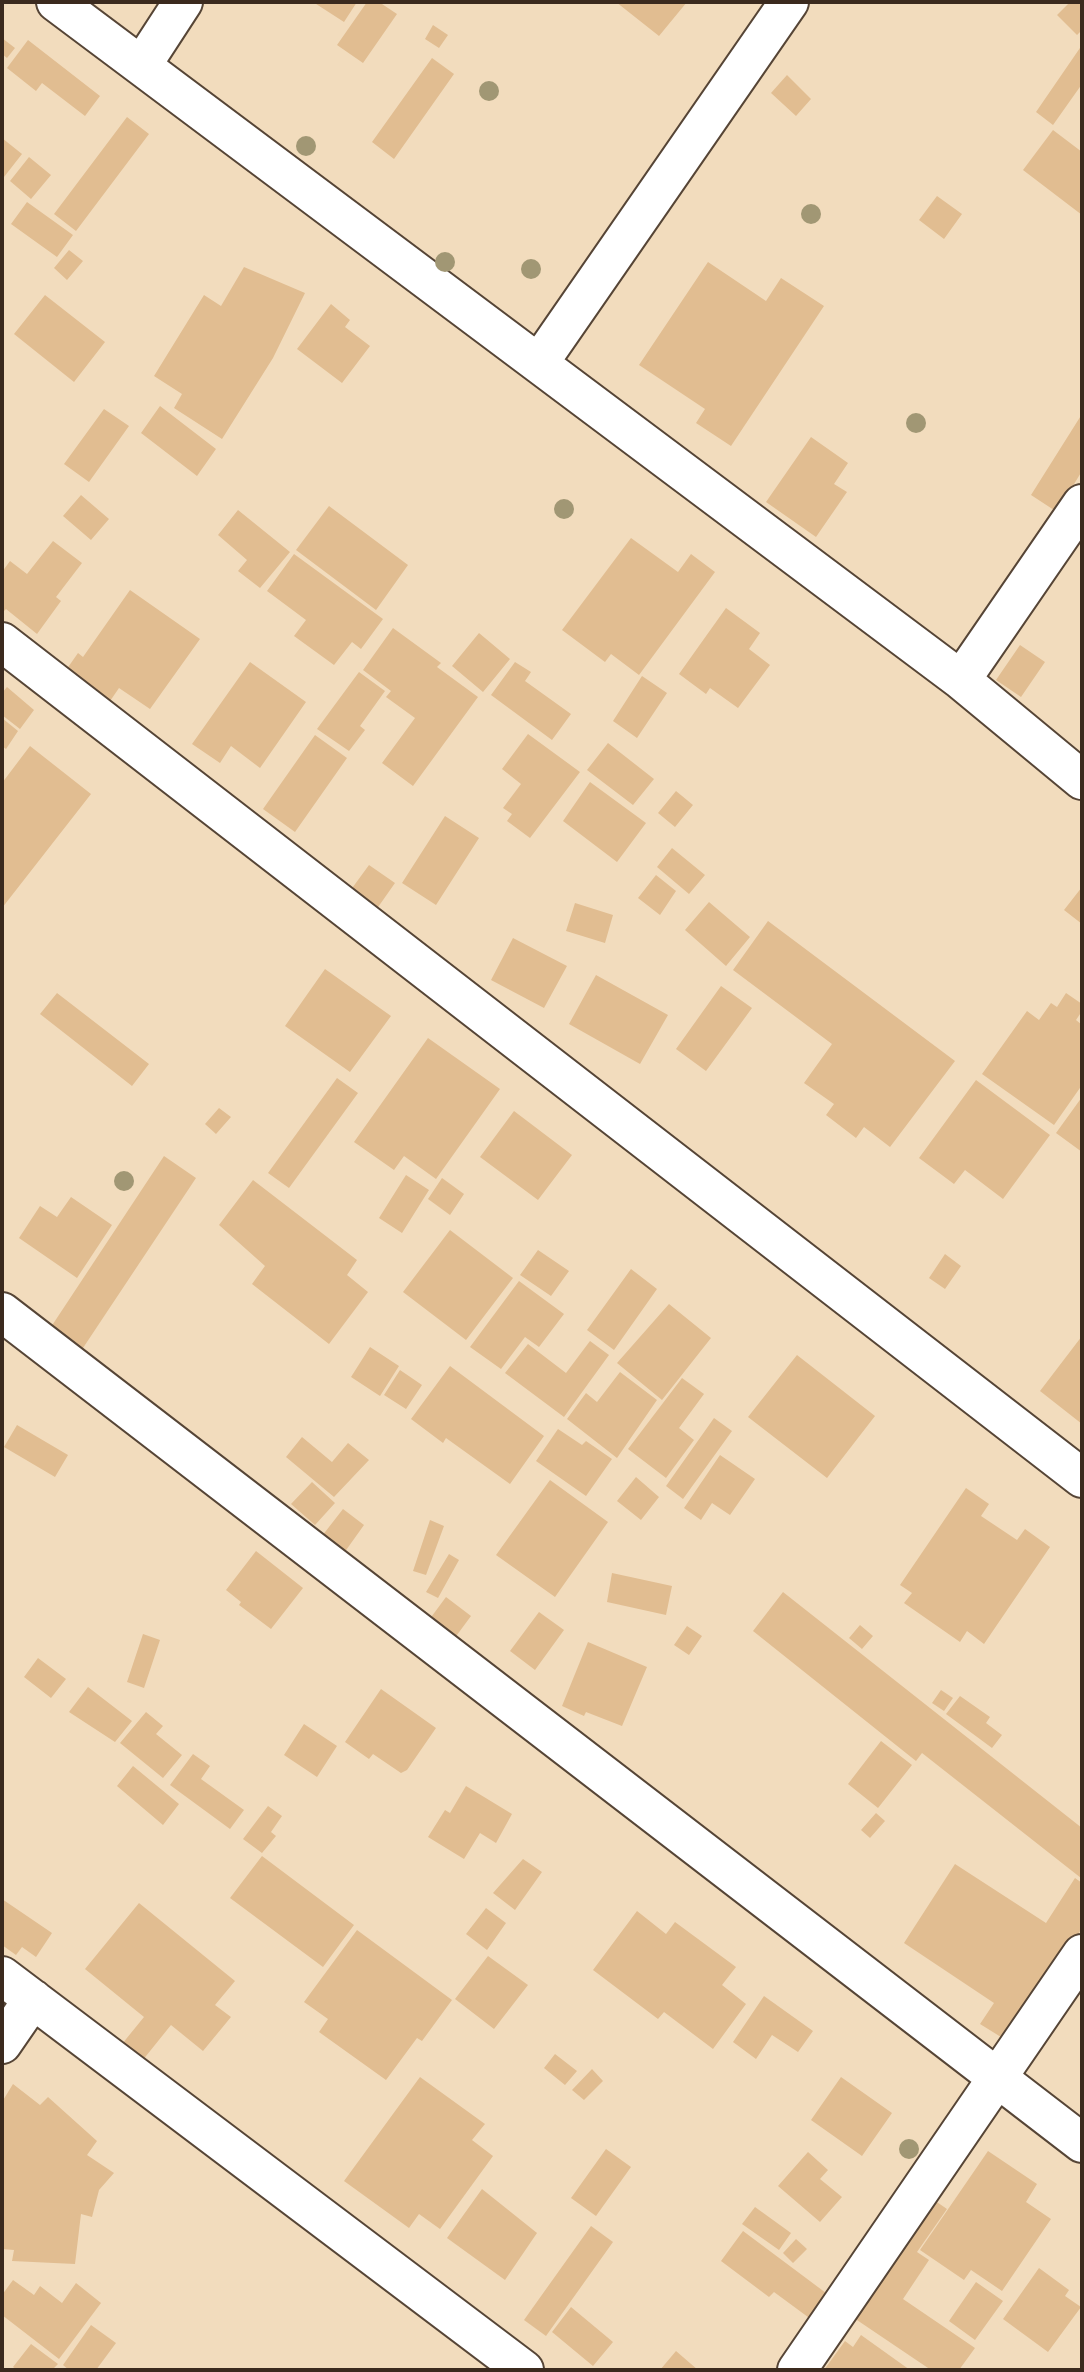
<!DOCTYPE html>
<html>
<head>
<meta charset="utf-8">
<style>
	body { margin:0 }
	#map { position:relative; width:1084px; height:2372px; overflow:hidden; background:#f2dcbd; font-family:"Shantell Sans",sans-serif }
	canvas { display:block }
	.frame { position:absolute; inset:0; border:4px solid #3b2a1e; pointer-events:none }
</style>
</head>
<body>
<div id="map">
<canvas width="1084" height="2372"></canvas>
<div class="frame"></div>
</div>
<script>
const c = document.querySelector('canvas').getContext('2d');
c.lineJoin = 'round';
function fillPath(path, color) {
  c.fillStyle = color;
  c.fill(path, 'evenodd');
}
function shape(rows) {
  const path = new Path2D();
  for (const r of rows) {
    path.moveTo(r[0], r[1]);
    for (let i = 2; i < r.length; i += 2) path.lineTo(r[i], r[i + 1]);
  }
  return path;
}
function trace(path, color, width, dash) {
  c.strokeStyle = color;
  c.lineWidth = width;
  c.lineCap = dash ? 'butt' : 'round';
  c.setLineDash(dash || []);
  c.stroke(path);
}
fillPath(shape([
	[313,2,357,2,344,22],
	[367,2,379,2,397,14,363,63,337,45],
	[616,2,687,2,659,36],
	[1070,2,1082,2,1082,30,1077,35,1057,15],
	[433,25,448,35,439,48,425,39],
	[2,38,15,48,7,58,2,54],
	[28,40,100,96,85,116,42,83,36,91,7,68],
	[1082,45,1082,84,1053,125,1036,112],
	[432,58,454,74,394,159,372,142],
	[787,75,811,99,796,116,771,93],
	[127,117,149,134,76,231,54,214],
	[1053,130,1082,152,1082,215,1023,170],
	[2,138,22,154,4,177,2,175],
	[29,157,51,175,31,199,10,181],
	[937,196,962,214,944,239,919,220],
	[27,202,73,235,57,257,11,224],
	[69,250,83,261,67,280,54,268],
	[708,262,766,301,781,278,824,306,731,446,696,423,705,409,639,365],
	[244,267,305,293,273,358,222,439,174,408,182,394,154,376,204,295,221,306],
	[45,295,105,342,74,382,14,334],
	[331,304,350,320,345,327,370,346,342,383,297,349],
	[160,406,216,449,197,476,141,433],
	[104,409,129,426,89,482,64,464],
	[1082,414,1082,471,1057,512,1031,495],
	[811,437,848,463,834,484,847,492,816,537,766,502],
	[81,495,109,519,91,540,63,516],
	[329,506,408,565,376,610,296,550],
	[238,510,290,552,260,588,238,571,247,560,218,535],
	[631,538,678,572,691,554,715,572,639,675,611,654,605,662,562,630],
	[53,541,82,563,56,597,61,601,37,634,6,609,2,613,2,572,10,561,27,574],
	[294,554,383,619,361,649,352,642,334,665,294,636,306,620,267,591],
	[130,590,200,639,150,709,119,688,108,704,64,673,78,653,83,657],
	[726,608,760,633,749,649,770,665,738,708,710,688,706,694,679,674],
	[393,628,441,663,437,667,478,697,413,786,382,763,415,718,386,697,391,691,363,670],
	[479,633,510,659,483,692,452,666],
	[1020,645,1045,662,1021,697,996,680],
	[250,662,306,702,260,768,231,746,220,763,192,744],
	[515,662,531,672,525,681,571,714,552,740,491,695],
	[359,672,385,691,360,726,365,730,349,751,317,729],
	[642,676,667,693,637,738,613,721],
	[7,687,34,710,20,729,2,715,2,693],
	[2,718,18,731,6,749,2,746],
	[528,734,580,772,530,838,507,821,512,814,503,808,521,784,502,769],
	[315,735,347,758,295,832,263,809],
	[608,743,654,779,633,805,587,770],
	[30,746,91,794,2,908,2,783],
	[590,782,646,823,617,862,563,821],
	[676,791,693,805,675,827,658,813],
	[445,816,479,838,436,905,402,883],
	[672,848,705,875,689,894,657,867],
	[369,865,395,883,376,910,350,891],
	[656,875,676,891,660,915,638,898],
	[1082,887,1082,924,1064,910],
	[709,902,750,937,726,966,685,930],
	[575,903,613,915,605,943,566,931],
	[768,921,955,1061,890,1147,864,1127,856,1138,826,1115,834,1104,804,1083,832,1044,733,970],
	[513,938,567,966,544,1008,491,980],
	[325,969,391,1016,350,1072,285,1026],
	[596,975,668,1015,640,1064,569,1024],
	[721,986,752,1008,706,1071,676,1049],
	[57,993,149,1064,132,1086,40,1014],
	[1066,993,1082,1004,1082,1011,1076,1020,1082,1025,1082,1085,1054,1125,982,1074,1027,1011,1039,1020,1051,1003,1057,1007],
	[428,1038,500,1089,436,1179,404,1156,394,1170,354,1142],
	[337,1078,358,1093,289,1188,268,1173],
	[976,1080,1050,1135,1003,1199,965,1170,954,1184,919,1158],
	[1082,1097,1082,1152,1056,1133],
	[219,1108,231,1117,216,1134,205,1124],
	[514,1111,572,1155,538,1200,480,1157],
	[164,1156,196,1178,81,1351,49,1330],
	[406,1175,429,1190,402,1233,379,1218],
	[442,1178,464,1194,450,1215,428,1199],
	[253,1180,357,1260,347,1275,368,1292,329,1344,252,1284,265,1266,219,1225],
	[71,1197,112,1225,77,1278,19,1238,40,1206,57,1217],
	[450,1230,513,1278,466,1340,403,1292],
	[538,1250,569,1271,551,1296,520,1275],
	[945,1254,961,1266,945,1289,929,1278],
	[631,1269,657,1289,614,1350,587,1330],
	[519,1281,564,1314,539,1347,525,1337,501,1369,470,1347],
	[669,1304,711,1338,662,1400,617,1363],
	[1082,1336,1082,1424,1040,1391],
	[590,1341,609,1355,564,1417,505,1373,528,1344,566,1373],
	[370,1347,399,1366,380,1396,351,1377],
	[797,1355,875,1416,827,1478,748,1417],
	[450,1366,544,1436,510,1484,446,1438,443,1443,411,1419],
	[400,1370,422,1385,406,1409,384,1395],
	[620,1372,657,1400,617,1458,567,1419,586,1393,597,1402],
	[682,1378,704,1394,679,1428,694,1440,666,1478,628,1449],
	[714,1418,732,1431,683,1499,666,1486],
	[17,1425,68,1455,55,1477,4,1447],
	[558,1429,582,1445,586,1441,612,1459,586,1496,536,1461],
	[302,1437,332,1462,348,1443,369,1460,334,1497,286,1457],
	[720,1455,755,1479,730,1515,712,1503,701,1520,684,1508],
	[636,1477,659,1497,641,1520,617,1501],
	[550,1480,608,1522,555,1597,496,1555],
	[312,1482,335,1503,315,1525,291,1504],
	[966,1488,989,1504,981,1516,1017,1540,1025,1529,1050,1547,984,1644,967,1631,960,1642,904,1603,912,1593,900,1585],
	[343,1509,364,1525,344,1553,322,1536],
	[430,1520,444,1526,426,1575,413,1571],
	[256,1551,303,1588,271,1629,239,1605,241,1602,226,1590],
	[449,1554,459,1560,438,1598,426,1592],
	[612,1573,672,1586,666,1615,607,1602],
	[783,1592,1082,1828,1081,1878,922,1753,916,1761,753,1631],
	[446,1597,471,1616,454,1639,429,1620],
	[539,1612,564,1630,535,1670,510,1651],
	[860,1625,873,1636,862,1649,849,1638],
	[687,1626,702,1636,689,1655,674,1645],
	[143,1634,160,1640,144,1688,127,1682],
	[588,1642,647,1667,622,1726,586,1712,584,1716,562,1706],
	[38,1658,66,1679,51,1698,24,1677],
	[88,1687,132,1721,115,1742,69,1712],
	[381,1689,436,1728,407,1770,401,1773,373,1754,369,1759,345,1742],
	[941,1690,953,1698,944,1711,932,1703],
	[960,1696,990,1717,986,1723,1002,1735,992,1748,946,1714],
	[146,1712,163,1726,156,1734,182,1755,163,1778,120,1743],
	[304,1724,337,1746,317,1777,284,1755],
	[881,1741,912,1765,878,1808,848,1784],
	[193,1754,210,1766,201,1779,244,1810,230,1829,170,1785],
	[133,1766,179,1804,163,1825,117,1786],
	[466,1786,512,1814,496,1843,480,1833,464,1859,428,1837,445,1810,450,1813],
	[268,1806,282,1816,271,1832,276,1836,262,1853,243,1839],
	[876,1813,885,1821,870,1838,861,1830],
	[262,1856,354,1925,323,1967,230,1898],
	[523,1859,542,1872,515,1910,493,1893],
	[955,1864,1046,1923,1075,1878,1082,1883,1082,1928,1009,2042,980,2024,994,2003,904,1943],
	[2,1899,52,1933,36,1957,22,1947,16,1955,2,1945],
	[139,1903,235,1981,215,2005,231,2017,203,2051,171,2025,142,2061,122,2044,144,2017,85,1969],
	[486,1908,506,1923,487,1950,466,1934],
	[637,1911,666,1934,675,1922,736,1967,722,1985,746,2004,713,2049,664,2012,658,2019,593,1970],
	[357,1930,452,2000,422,2041,417,2038,386,2080,319,2032,328,2019,304,2002],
	[488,1956,528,1985,494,2029,455,1999],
	[764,1996,813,2031,798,2052,772,2035,756,2059,733,2042],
	[555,2054,577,2071,565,2085,544,2068],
	[592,2069,603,2081,584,2100,572,2090],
	[420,2077,485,2124,472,2140,493,2156,440,2229,419,2214,409,2228,344,2181],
	[841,2077,892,2113,862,2156,811,2120],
	[13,2084,40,2105,48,2097,97,2141,87,2155,114,2173,99,2190,92,2217,81,2214,75,2264,12,2261,14,2250,2,2249,2,2102],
	[606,2149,631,2167,596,2216,571,2198],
	[988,2151,1037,2184,1026,2202,1051,2219,1002,2291,971,2270,964,2280,920,2250],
	[808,2152,828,2170,820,2179,842,2197,820,2222,778,2186],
	[482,2189,537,2233,505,2280,447,2238],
	[928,2196,947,2209,917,2252,929,2260,903,2299,975,2348,959,2370,931,2370,848,2314],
	[755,2207,791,2233,779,2250,742,2224],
	[591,2226,613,2242,546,2336,524,2320],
	[743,2231,830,2296,812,2320,774,2292,769,2297,721,2261],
	[796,2239,807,2249,793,2263,783,2253],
	[1039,2268,1069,2290,1065,2296,1081,2307,1048,2352,1003,2319],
	[13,2280,34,2295,40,2286,62,2303,76,2283,101,2303,59,2359,2,2315,2,2295],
	[976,2282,1003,2301,975,2340,949,2321],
	[571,2307,613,2342,593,2366,552,2332],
	[91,2325,116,2343,96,2370,69,2370,63,2365],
	[861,2335,910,2370,824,2370,845,2341,853,2347],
	[31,2344,58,2364,52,2370,17,2370,13,2367],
	[676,2351,698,2370,660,2370]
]), '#e1bd91');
const street = shape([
	[56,2,961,680,1082,780],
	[142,65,183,2],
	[539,363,789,2],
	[2,642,1082,1478],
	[961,680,1082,504],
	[2,1312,1082,2143],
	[2,1976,524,2370],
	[2,2044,33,1999],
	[797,2370,1082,1954]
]);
trace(street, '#564536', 42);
trace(street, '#fff', 38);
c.fillStyle = '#a19774';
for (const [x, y] of [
	[489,91],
	[306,146],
	[811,214],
	[445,262],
	[531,269],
	[916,423],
	[564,509],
	[124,1181],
	[909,2149]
]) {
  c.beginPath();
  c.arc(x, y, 10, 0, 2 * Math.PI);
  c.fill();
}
</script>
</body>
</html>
